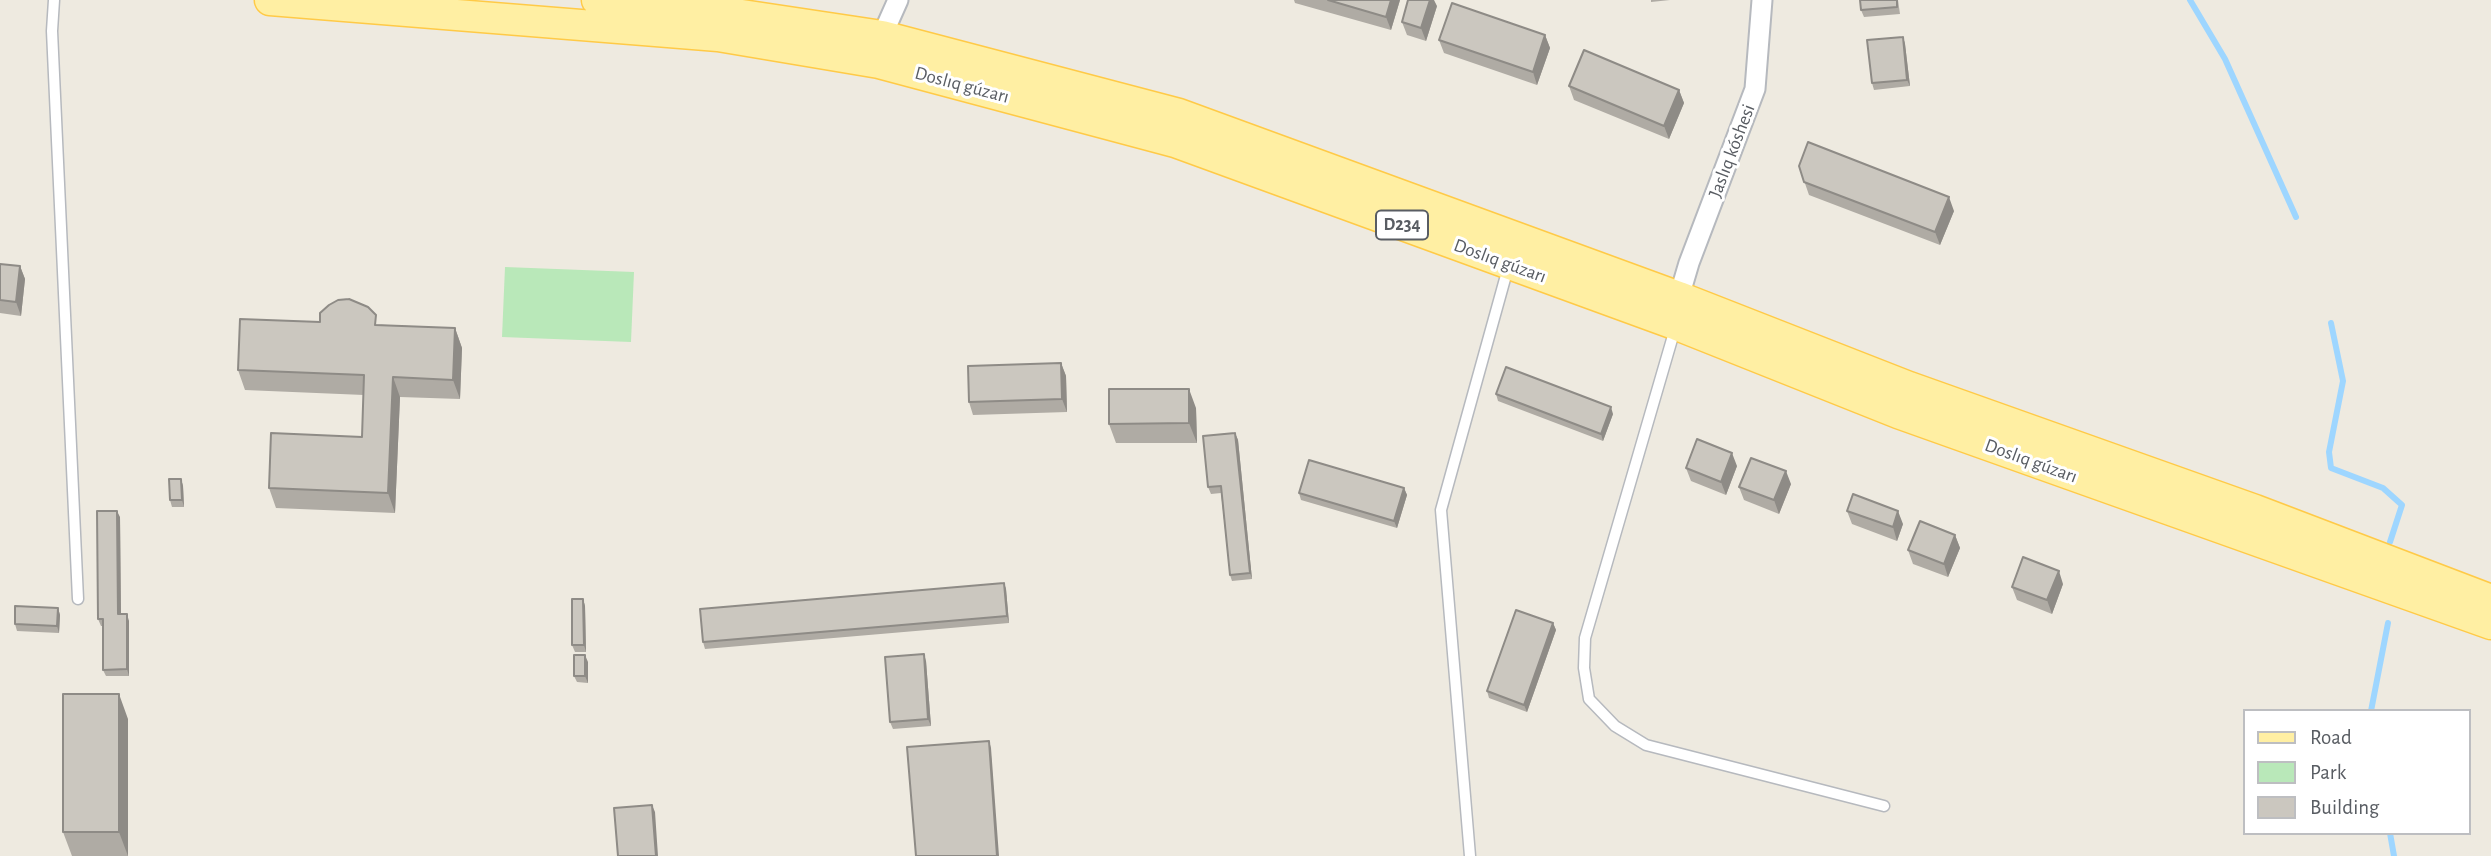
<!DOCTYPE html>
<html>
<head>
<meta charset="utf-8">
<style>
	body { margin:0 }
	#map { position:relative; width:2491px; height:856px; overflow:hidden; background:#eeeae0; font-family:"Alegreya Sans",sans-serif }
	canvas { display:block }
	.legend { position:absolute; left:2243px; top:709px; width:228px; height:126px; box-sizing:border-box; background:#fff; border:2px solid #bdbec1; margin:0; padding:9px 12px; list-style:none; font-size:21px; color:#595d63 }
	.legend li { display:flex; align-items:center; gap:14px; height:35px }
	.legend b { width:35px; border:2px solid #bdbec1 }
</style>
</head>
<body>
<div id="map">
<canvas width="2491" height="856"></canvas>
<ul class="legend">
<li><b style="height:9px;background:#ffefa3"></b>Road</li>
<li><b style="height:19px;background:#b9e8b9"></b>Park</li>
<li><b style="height:19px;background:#cbc7bf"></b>Building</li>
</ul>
</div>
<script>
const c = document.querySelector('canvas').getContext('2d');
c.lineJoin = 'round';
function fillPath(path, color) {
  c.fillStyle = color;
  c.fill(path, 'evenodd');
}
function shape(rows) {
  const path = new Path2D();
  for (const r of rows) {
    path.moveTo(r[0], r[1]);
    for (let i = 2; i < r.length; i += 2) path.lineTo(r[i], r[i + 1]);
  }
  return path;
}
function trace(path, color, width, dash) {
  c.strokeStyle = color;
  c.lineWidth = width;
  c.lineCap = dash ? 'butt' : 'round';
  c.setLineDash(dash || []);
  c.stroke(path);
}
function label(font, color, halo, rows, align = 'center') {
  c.font = font + ' "Alegreya Sans",sans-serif';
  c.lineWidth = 6;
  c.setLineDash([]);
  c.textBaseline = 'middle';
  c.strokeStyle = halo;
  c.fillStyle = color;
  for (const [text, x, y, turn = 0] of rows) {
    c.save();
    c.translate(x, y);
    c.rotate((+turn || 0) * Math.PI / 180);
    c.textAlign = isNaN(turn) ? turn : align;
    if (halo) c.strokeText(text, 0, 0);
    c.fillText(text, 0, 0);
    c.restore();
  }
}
fillPath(shape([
	[505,267,634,272,631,342,502,337]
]), '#b9e8b9');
trace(shape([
	[2190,0,2225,59,2296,217],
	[2331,323,2343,381,2329,452,2331,468,2383,488,2402,505,2390,542],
	[2371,711,2388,623],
	[2390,833,2394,856]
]), '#9ed6ff', 6);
const service = shape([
	[54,0,52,31,78,599],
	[1675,329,1585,638,1584,668,1589,699,1615,726,1646,745,1884,806],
	[1470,856,1441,510,1508,268]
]);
const minor = shape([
	[882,36,898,0],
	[1679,297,1689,263,1755,89,1762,0]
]);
const primary = shape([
	[270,0,718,36,879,63,1175,142,1677,325,1898,413,2491,624],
	[597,0,708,10,882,36,1179,114,1679,297,1909,387,2255,510,2491,600]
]);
trace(service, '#b6b9be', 13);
trace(minor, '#b6b9be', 23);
trace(primary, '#ffca47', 33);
trace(service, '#fff', 10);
trace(minor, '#fff', 19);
trace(primary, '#ffefa3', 30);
fillPath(shape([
	[1294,0,1400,0,1391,30,1295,3],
	[1651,0,1670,0,1651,2],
	[1898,0,1900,14,1864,17,1861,10],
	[1437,6,1426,41,1407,35,1402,22],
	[1545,35,1550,48,1537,85,1444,53,1439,40],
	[1903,37,1905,44,1910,86,1874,90,1872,83],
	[1569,86,1679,90,1684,103,1669,139,1574,100],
	[1799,166,1954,211,1940,245,1809,195],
	[0,264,20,266,25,279,21,316,0,313],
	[320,322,455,328,462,348,460,399,400,397,395,513,276,508,269,488,362,437,364,395,245,390,238,370],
	[1061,363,1066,376,1067,412,973,415,969,402],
	[1496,394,1613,414,1603,441,1498,401],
	[1196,408,1197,443,1116,443,1109,424],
	[1235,433,1238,440,1252,579,1232,581,1230,575,1221,493,1211,494,1208,487],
	[1737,466,1726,495,1691,481,1686,468],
	[181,479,183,486,184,507,172,507,170,500],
	[1791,484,1779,514,1744,500,1739,487],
	[1404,488,1407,495,1397,528,1301,500,1299,493],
	[1847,511,1903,524,1897,541,1852,524],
	[120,517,121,614,129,621,129,676,106,676,103,670,103,626,101,626,98,619],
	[1955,535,1960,548,1948,577,1913,564,1908,550],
	[1004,583,1006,589,1009,623,705,649,703,642],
	[2063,584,2052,614,2017,600,2012,587],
	[583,599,585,606,586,652,575,652,572,645],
	[58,608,60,615,59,633,17,631,15,624],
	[1553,623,1556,630,1527,712,1489,698,1487,691],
	[926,661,931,726,893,729,890,722],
	[588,662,588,683,577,682,574,676],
	[128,719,128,856,72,856,63,832]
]), '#afaba4');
fillPath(shape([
	[1391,0,1400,0,1391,30,1386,17],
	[1430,0,1434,0,1437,6,1426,41,1421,28],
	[1545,35,1550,48,1537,85,1533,72],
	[1903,37,1905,44,1910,86,1907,80],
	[1679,90,1684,103,1669,139,1664,126],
	[1949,197,1954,211,1940,245,1935,232],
	[20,266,25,279,21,316,16,302],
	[455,328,462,348,460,399,453,380],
	[1061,363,1066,376,1067,412,1062,399],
	[393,377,400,397,395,513,388,493],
	[1189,389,1196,408,1197,443,1189,423],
	[1611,407,1613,414,1603,441,1601,434],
	[1235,433,1238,440,1252,579,1250,573],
	[1732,453,1737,466,1726,495,1721,482],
	[1786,471,1791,484,1779,514,1774,500],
	[181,479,183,486,184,507,182,500],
	[1404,488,1407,495,1397,528,1394,521],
	[117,511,120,517,121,620,118,614],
	[1898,511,1903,524,1897,541,1893,527],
	[1955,535,1960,548,1948,577,1944,564],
	[2059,571,2063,584,2052,614,2047,600],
	[1004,583,1006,589,1009,623,1007,616],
	[583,599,585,606,586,652,584,645],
	[58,608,60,615,59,633,57,626],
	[127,614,129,621,129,676,127,669],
	[1553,623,1556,630,1527,712,1524,705],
	[924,654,926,661,931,726,928,719],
	[585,655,588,662,588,683,585,676],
	[119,694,128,719,128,856,119,832],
	[989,741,991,748,999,856,997,856],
	[652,805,655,812,658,856,656,856]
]), '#8e8b86');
const building = shape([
	[1328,0,1391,0,1386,17,1328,0],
	[1408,0,1430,0,1421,28,1402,22,1408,0],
	[1860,0,1897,0,1897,7,1861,10,1860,0],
	[1452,3,1545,35,1533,72,1439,40,1452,3],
	[1903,37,1907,80,1872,83,1867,40,1903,37],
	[1584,50,1679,90,1664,126,1569,86,1584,50],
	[1808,142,1949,197,1935,232,1804,182,1799,166,1808,142],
	[0,264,20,266,16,302,0,300,0,264],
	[349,299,368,307,376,315,375,325,455,328,453,380,393,377,388,493,269,488,271,433,362,437,364,375,238,370,240,319,320,322,320,313,329,305,338,300,349,299],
	[1061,363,1062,399,969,402,968,366,1061,363],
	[1506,367,1611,407,1601,434,1496,394,1506,367],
	[1109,389,1189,389,1189,423,1109,424,1109,389],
	[1235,433,1250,573,1230,575,1221,486,1208,487,1203,436,1235,433],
	[1697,439,1732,453,1721,482,1686,468,1697,439],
	[1751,458,1786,471,1774,500,1739,487,1751,458],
	[1309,460,1404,488,1394,521,1299,493,1309,460],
	[169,479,181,479,182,500,170,500,169,479],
	[1853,494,1898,511,1893,527,1847,511,1853,494],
	[97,511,117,511,118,614,127,614,127,669,103,670,103,619,98,619,97,511],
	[1920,521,1955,535,1944,564,1908,550,1920,521],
	[2023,557,2059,571,2047,600,2012,587,2023,557],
	[1004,583,1007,616,703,642,700,609,1004,583],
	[572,599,583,599,584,645,572,645,572,599],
	[15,606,58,608,57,626,15,624,15,606],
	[1516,610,1553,623,1524,705,1487,691,1516,610],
	[924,654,928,719,890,722,885,657,924,654],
	[574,655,585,655,585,676,574,676,574,655],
	[63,694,119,694,119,832,63,832,63,694],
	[989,741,997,856,916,856,907,747,989,741],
	[652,805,656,856,618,856,614,808,652,805]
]);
fillPath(building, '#cbc7bf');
trace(building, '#8e8b86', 2);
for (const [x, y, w] of [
	[1402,225,52]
]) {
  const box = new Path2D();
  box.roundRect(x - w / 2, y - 14.5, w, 29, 5);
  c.fillStyle = '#fff';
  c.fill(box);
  trace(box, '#595d63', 2);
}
label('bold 18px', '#595d63', null, [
	["D234",1402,225]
]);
label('19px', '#595d63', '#fff', [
	["Doslıq gúzarı",962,85,15],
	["Jaslıq kóshesi",1732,151,-69],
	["Doslıq gúzarı",1500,261,20],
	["Doslıq gúzarı",2031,461,20]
]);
</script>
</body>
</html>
